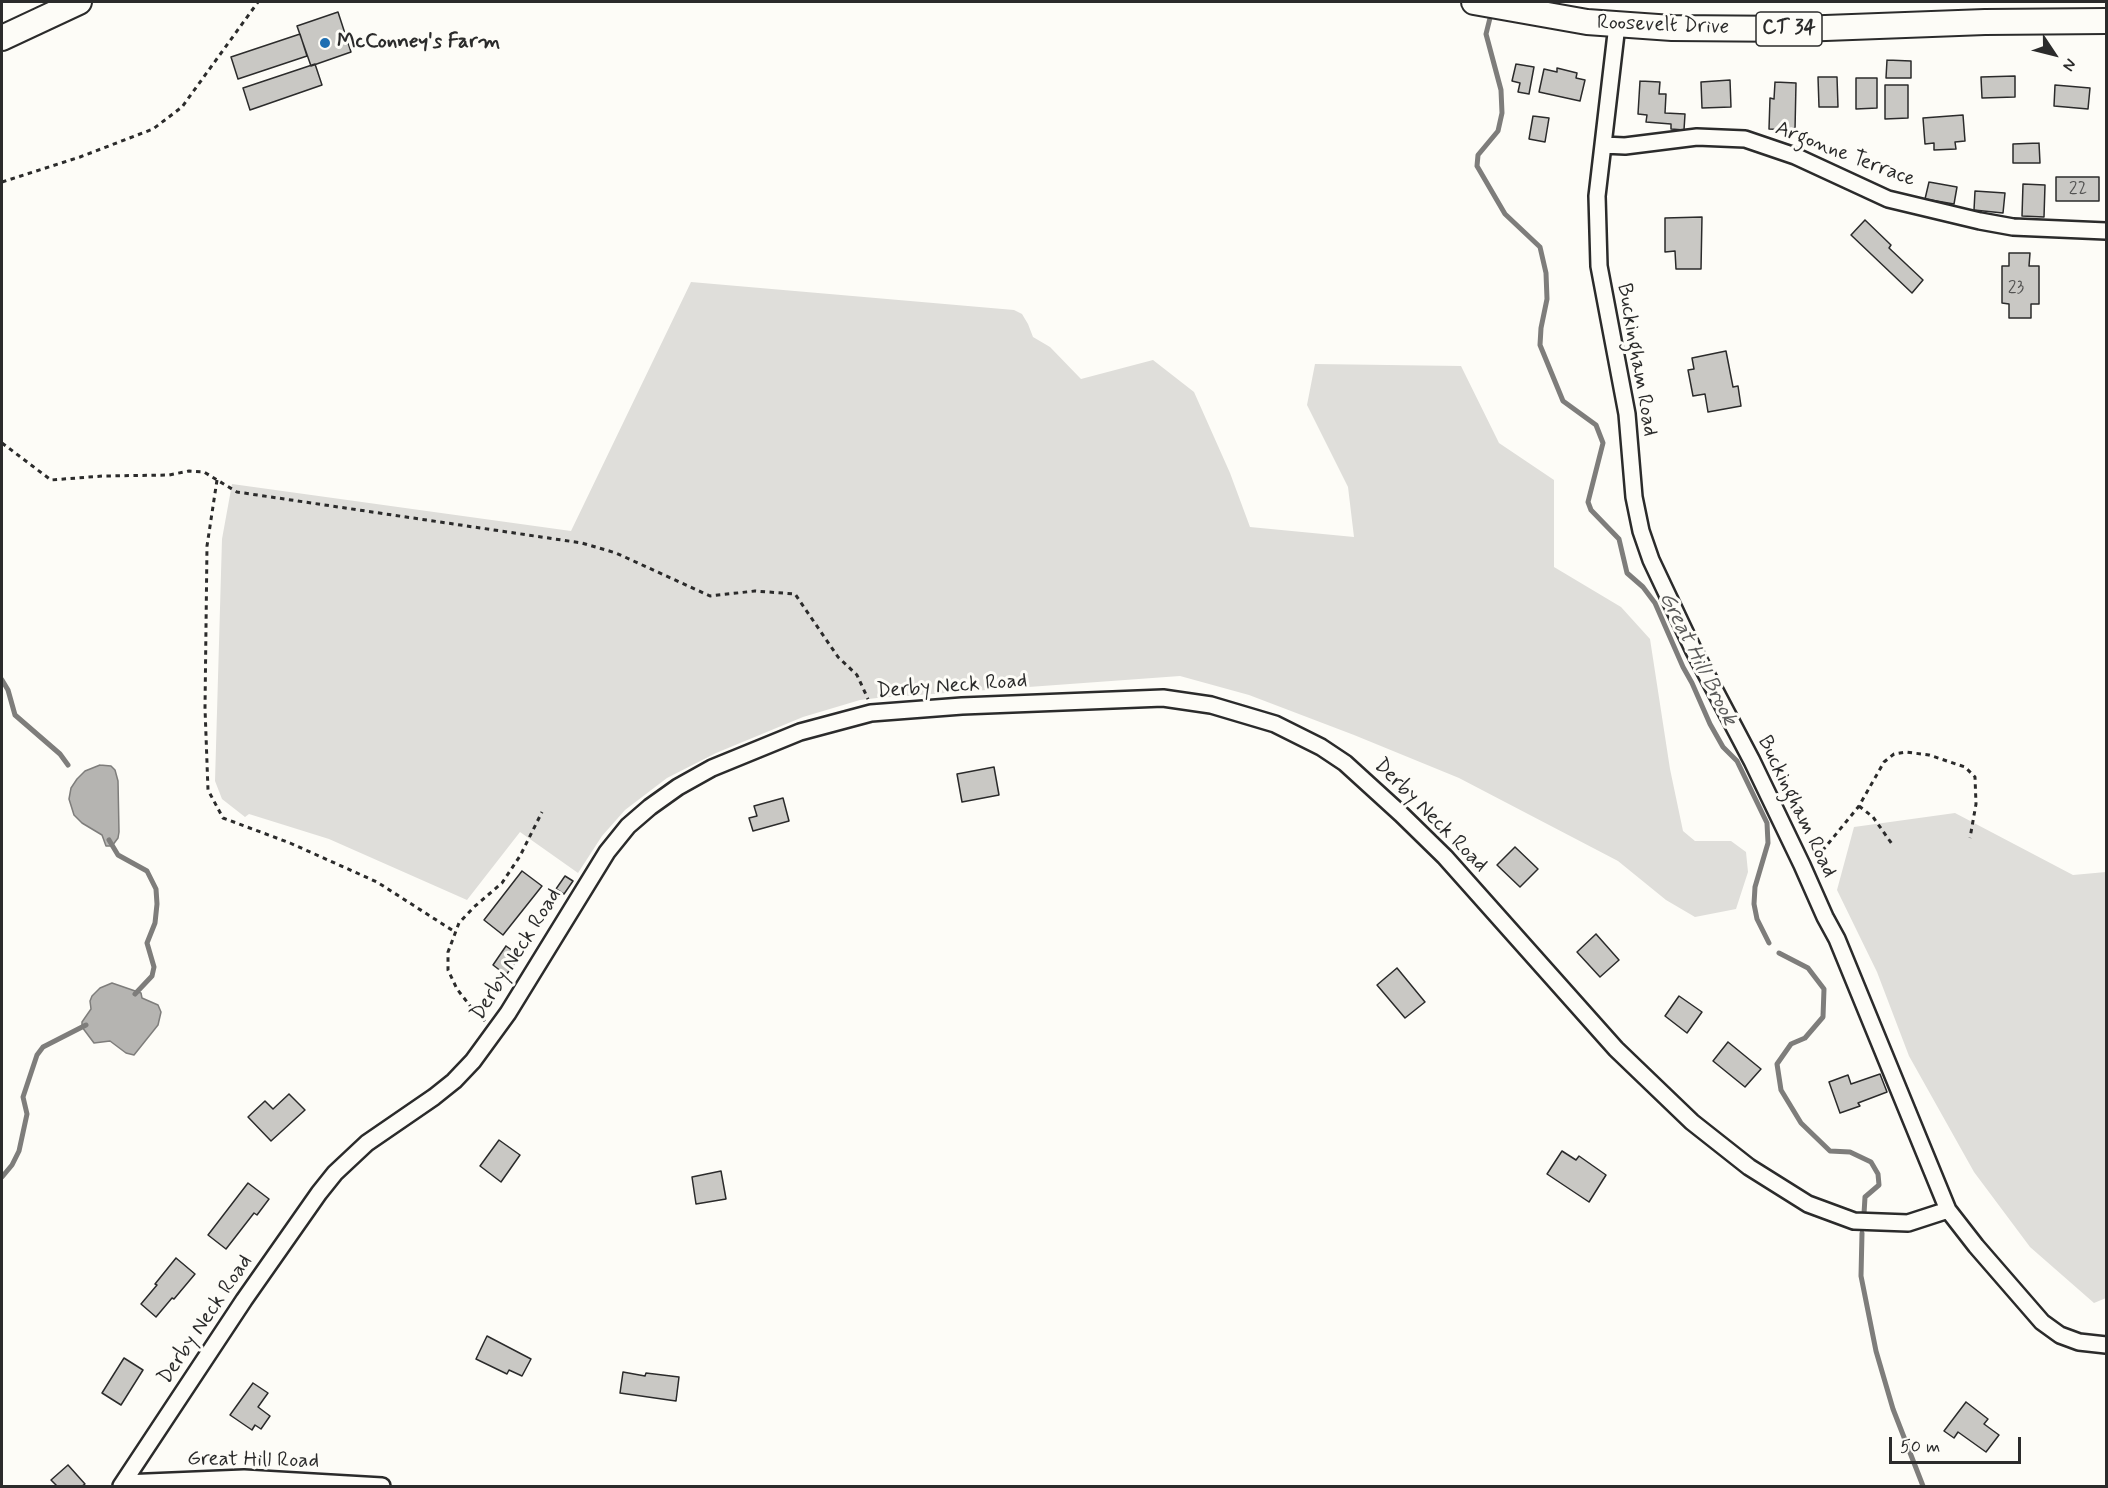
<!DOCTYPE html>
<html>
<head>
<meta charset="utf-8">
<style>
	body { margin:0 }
	#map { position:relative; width:2108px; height:1488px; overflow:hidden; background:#fdfcf7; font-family:Mynerve,sans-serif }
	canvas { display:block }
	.frame { position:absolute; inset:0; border:3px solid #2b2b2b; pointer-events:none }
	.north { position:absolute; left:2024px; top:24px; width:60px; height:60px; -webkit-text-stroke:4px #fdfcf7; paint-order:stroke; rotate:125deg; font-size:16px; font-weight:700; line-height:24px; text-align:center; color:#2b2b2b }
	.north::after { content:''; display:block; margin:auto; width:21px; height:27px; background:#2b2b2b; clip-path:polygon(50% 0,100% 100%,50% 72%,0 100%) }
	.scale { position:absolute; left:1889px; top:1437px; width:132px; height:27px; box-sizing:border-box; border:3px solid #2b2b2b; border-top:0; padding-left:8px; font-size:18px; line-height:21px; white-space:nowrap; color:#2b2b2b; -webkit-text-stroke:4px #fdfcf7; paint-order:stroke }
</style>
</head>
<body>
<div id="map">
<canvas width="2108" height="1488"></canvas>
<div class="frame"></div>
<div class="north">N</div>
<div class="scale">50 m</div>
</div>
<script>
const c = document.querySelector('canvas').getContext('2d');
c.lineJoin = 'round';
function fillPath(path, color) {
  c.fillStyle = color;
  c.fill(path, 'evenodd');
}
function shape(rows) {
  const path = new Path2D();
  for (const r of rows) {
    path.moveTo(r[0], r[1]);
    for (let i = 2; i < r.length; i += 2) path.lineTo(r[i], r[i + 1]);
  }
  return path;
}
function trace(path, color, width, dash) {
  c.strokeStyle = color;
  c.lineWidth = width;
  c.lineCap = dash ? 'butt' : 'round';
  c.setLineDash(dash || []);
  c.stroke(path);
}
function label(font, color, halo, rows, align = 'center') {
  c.font = font + ' Mynerve,sans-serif';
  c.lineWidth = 6;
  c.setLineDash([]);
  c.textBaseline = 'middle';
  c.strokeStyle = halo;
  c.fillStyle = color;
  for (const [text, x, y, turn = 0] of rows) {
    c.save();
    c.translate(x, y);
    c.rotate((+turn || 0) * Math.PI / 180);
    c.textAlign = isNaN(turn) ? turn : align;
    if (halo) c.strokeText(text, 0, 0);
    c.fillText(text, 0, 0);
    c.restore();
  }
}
fillPath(shape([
	[691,282,1014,310,1022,314,1028,324,1033,337,1050,347,1081,379,1153,360,1194,392,1230,473,1250,527,1354,537,1348,487,1307,405,1315,364,1461,366,1499,443,1554,480,1554,567,1621,607,1650,639,1670,769,1683,831,1695,841,1731,841,1746,852,1748,872,1736,909,1695,917,1666,900,1618,861,1459,778,1354,735,1249,695,1180,676,877,698,860,700,803,717,716,753,667,778,625,810,602,836,578,873,520,832,467,900,329,839,249,814,245,817,222,799,215,781,222,539,232,484,571,531],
	[1955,813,2073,875,2106,872,2106,1298,2094,1303,2030,1247,1974,1172,1909,1056,1877,972,1837,890,1854,827]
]), '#dfdeda');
const water = shape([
	[100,765,111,766,115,770,118,781,119,832,118,838,112,846,106,846,102,835,82,823,74,815,69,799,71,788,77,779,85,771,100,765],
	[112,983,141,993,142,998,158,1005,161,1012,158,1025,134,1055,126,1053,110,1041,94,1043,82,1027,82,1022,91,1009,90,1001,92,996,100,988,112,983]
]);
fillPath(water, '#b5b4b1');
trace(water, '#7e7d7b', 1.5);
trace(shape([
	[1490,18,1486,34,1501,90,1502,113,1498,131,1478,155,1477,166,1505,214,1540,247,1546,273,1547,299,1541,328,1540,345,1563,401,1596,425,1603,443,1588,502,1591,510,1619,539,1627,573,1643,587,1655,603,1683,667,1692,683,1710,724,1723,747,1737,761,1767,823,1768,843,1755,887,1754,904,1757,919,1769,943],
	[2,680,8,690,15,715,60,754,68,765],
	[109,840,118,855,147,871,156,889,157,904,155,923,147,943,154,967,152,976,135,994],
	[1779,953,1808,968,1824,989,1823,1017,1805,1038,1791,1044,1777,1064,1781,1090,1801,1123,1830,1151,1850,1152,1871,1162,1878,1174,1879,1185,1865,1197,1864,1214],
	[2,1177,12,1165,19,1151,27,1114,23,1097,37,1055,43,1047,86,1025],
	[1862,1233,1861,1276,1876,1351,1893,1409,1923,1486]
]), '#7e7d7b', 5);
const building = shape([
	[338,12,351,52,311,66,297,26,338,12],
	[300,34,307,56,238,79,231,57,300,34],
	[1887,60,1911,61,1911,78,1886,78,1887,60],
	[315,64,322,85,250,110,243,88,315,64],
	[1516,64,1534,67,1529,94,1518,92,1520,83,1512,81,1516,64],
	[1557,68,1577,73,1576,78,1585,80,1580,101,1539,92,1544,69,1557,72,1557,68],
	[2015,76,2015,97,1982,98,1981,77,2015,76],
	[1818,77,1837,77,1838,107,1819,107,1818,77],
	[1856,78,1877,78,1877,108,1856,109,1856,78],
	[1730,80,1731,107,1702,108,1701,82,1730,80],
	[1640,81,1660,82,1659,94,1666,94,1665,113,1685,114,1684,130,1671,129,1671,124,1646,122,1647,115,1638,114,1640,81],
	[1775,82,1796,83,1795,130,1769,129,1770,98,1774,99,1775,82],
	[1885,85,1908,85,1908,118,1885,119,1885,85],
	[2055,85,2090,88,2088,109,2054,106,2055,85],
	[1963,115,1965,141,1955,142,1956,149,1934,150,1934,143,1925,144,1923,118,1963,115],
	[1533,116,1549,118,1545,142,1529,139,1533,116],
	[2039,143,2040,163,2013,163,2013,144,2039,143],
	[2056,177,2099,177,2099,201,2056,201,2056,177],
	[1929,182,1957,187,1954,204,1925,199,1929,182],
	[2023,184,2045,185,2044,217,2022,216,2023,184],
	[1975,191,2005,193,2003,213,1974,210,1975,191],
	[1702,217,1701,269,1676,269,1675,251,1665,252,1665,218,1702,217],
	[1865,220,1891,245,1889,248,1923,280,1912,293,1851,235,1865,220],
	[2009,253,2030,253,2029,266,2039,266,2039,304,2031,304,2031,318,2009,318,2009,304,2002,303,2002,266,2009,266,2009,253],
	[1726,351,1733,387,1738,386,1741,406,1708,412,1705,394,1693,396,1688,370,1694,369,1692,358,1726,351],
	[994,767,999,795,962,802,957,774,994,767],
	[783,798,789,821,753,831,749,818,757,816,754,806,783,798],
	[1515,847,1538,869,1520,887,1497,865,1515,847],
	[522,871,542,886,503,935,484,920,522,871],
	[565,876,573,881,564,894,556,889,565,876],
	[1596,934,1619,960,1600,977,1577,952,1596,934],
	[506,946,520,956,506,975,493,965,506,946],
	[1397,968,1425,1002,1405,1018,1377,985,1397,968],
	[1679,996,1702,1012,1687,1033,1665,1016,1679,996],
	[1728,1042,1761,1069,1745,1087,1713,1061,1728,1042],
	[1880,1074,1887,1092,1858,1103,1860,1106,1840,1113,1829,1082,1848,1075,1851,1084,1880,1074],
	[289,1094,305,1110,271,1141,248,1117,265,1101,273,1109,289,1094],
	[499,1140,520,1155,501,1182,480,1166,499,1140],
	[1562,1151,1576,1160,1579,1156,1606,1175,1589,1202,1547,1174,1562,1151],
	[721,1171,726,1199,696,1204,692,1177,721,1171],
	[248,1183,269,1199,257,1215,254,1213,226,1249,208,1235,248,1183],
	[176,1258,195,1274,174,1299,172,1298,156,1317,141,1304,157,1285,155,1284,176,1258],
	[487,1336,531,1359,522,1376,509,1370,507,1374,476,1359,487,1336],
	[124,1358,143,1370,121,1405,102,1393,124,1358],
	[623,1372,645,1376,646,1373,679,1377,676,1401,620,1393,623,1372],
	[253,1383,268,1393,258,1407,270,1416,261,1429,255,1425,252,1430,230,1415,253,1383],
	[1966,1402,1988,1419,1984,1424,1999,1435,1986,1452,1958,1432,1954,1438,1944,1431,1966,1402],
	[68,1465,85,1484,82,1486,57,1486,51,1480,68,1465]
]);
fillPath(building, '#c9c8c4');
trace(building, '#2b2b2b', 1.5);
const street = shape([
	[1617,25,1597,196,1599,266,1627,414,1634,497,1641,531,1651,560,1693,649,1752,761,1802,865,1825,917,1837,939,1948,1210,1976,1246,2042,1322,2060,1335,2079,1342,2106,1345],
	[1603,145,1625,146,1697,137,1745,139,1795,156,1888,199,1980,221,2013,227,2106,231],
	[124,1483,244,1478,382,1486],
	[121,1486,244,1300,319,1193,335,1173,367,1143,434,1097,454,1081,473,1061,508,1013,607,852,628,826,650,807,678,787,712,768,800,732,871,713,962,706,1163,698,1211,705,1275,724,1321,747,1345,763,1401,814,1445,857,1616,1049,1692,1122,1749,1167,1808,1204,1854,1221,1908,1223,1948,1210]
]);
const primary = shape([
	[1474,2,1587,22,1672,28,1799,29,1985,22,2106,21],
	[2,38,79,2]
]);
trace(street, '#2b2b2b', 20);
trace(primary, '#2b2b2b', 28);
trace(shape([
	[2,182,80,157,153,129,182,107,258,2],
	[2,443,51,480,103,476,169,475,189,471,204,472,237,492,582,543,616,553,710,596,755,591,795,594,838,657,857,675,868,699],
	[217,480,207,546,205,708,208,790,223,818,290,843,377,882,455,932],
	[1859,806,1873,817,1892,844],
	[1815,856,1823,850,1859,806,1884,762,1894,754,1906,752,1929,755,1965,767,1975,777,1976,804,1970,838],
	[485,1021,471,1007,457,989,448,970,448,952,459,923,474,907,502,883,520,856,542,812]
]), '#2b2b2b', 3, [4.5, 4.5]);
trace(street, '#fdfcf7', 15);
trace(primary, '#fdfcf7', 24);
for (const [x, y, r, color] of [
	[325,43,6,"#1f6fb2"]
]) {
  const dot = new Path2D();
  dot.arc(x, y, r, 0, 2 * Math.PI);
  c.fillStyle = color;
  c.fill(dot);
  trace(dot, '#fdfcf7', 2);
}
label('18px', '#525251', null, [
	["22",2078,189],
	["23",2016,288]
]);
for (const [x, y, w] of [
	[1789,29,66]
]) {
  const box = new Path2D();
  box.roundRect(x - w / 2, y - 17, w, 34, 4.5);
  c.fillStyle = '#fdfcf7';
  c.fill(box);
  trace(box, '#2b2b2b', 1.5);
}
label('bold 20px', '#2b2b2b', null, [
	["CT 34",1789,29]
]);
label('21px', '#2b2b2b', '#fdfcf7', [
	["Roosevelt Drive",1663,26,2],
	["Argonne Terrace",1845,155,21],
	["Buckingham Road",1636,360,80],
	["Derby Neck Road",952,687,-4],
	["Buckingham Road",1796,807,64],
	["Derby Neck Road",1430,816,45],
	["Derby Neck Road",517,955,-58],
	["Derby Neck Road",206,1320,-56],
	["Great Hill Road",253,1461,1]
]);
label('bold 21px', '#2b2b2b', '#fdfcf7', [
	["McConney's Farm",337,43]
], 'left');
label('italic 22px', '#5b5b5a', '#fdfcf7', [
	["Great Hill Brook",1697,659,63]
]);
</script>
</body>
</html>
